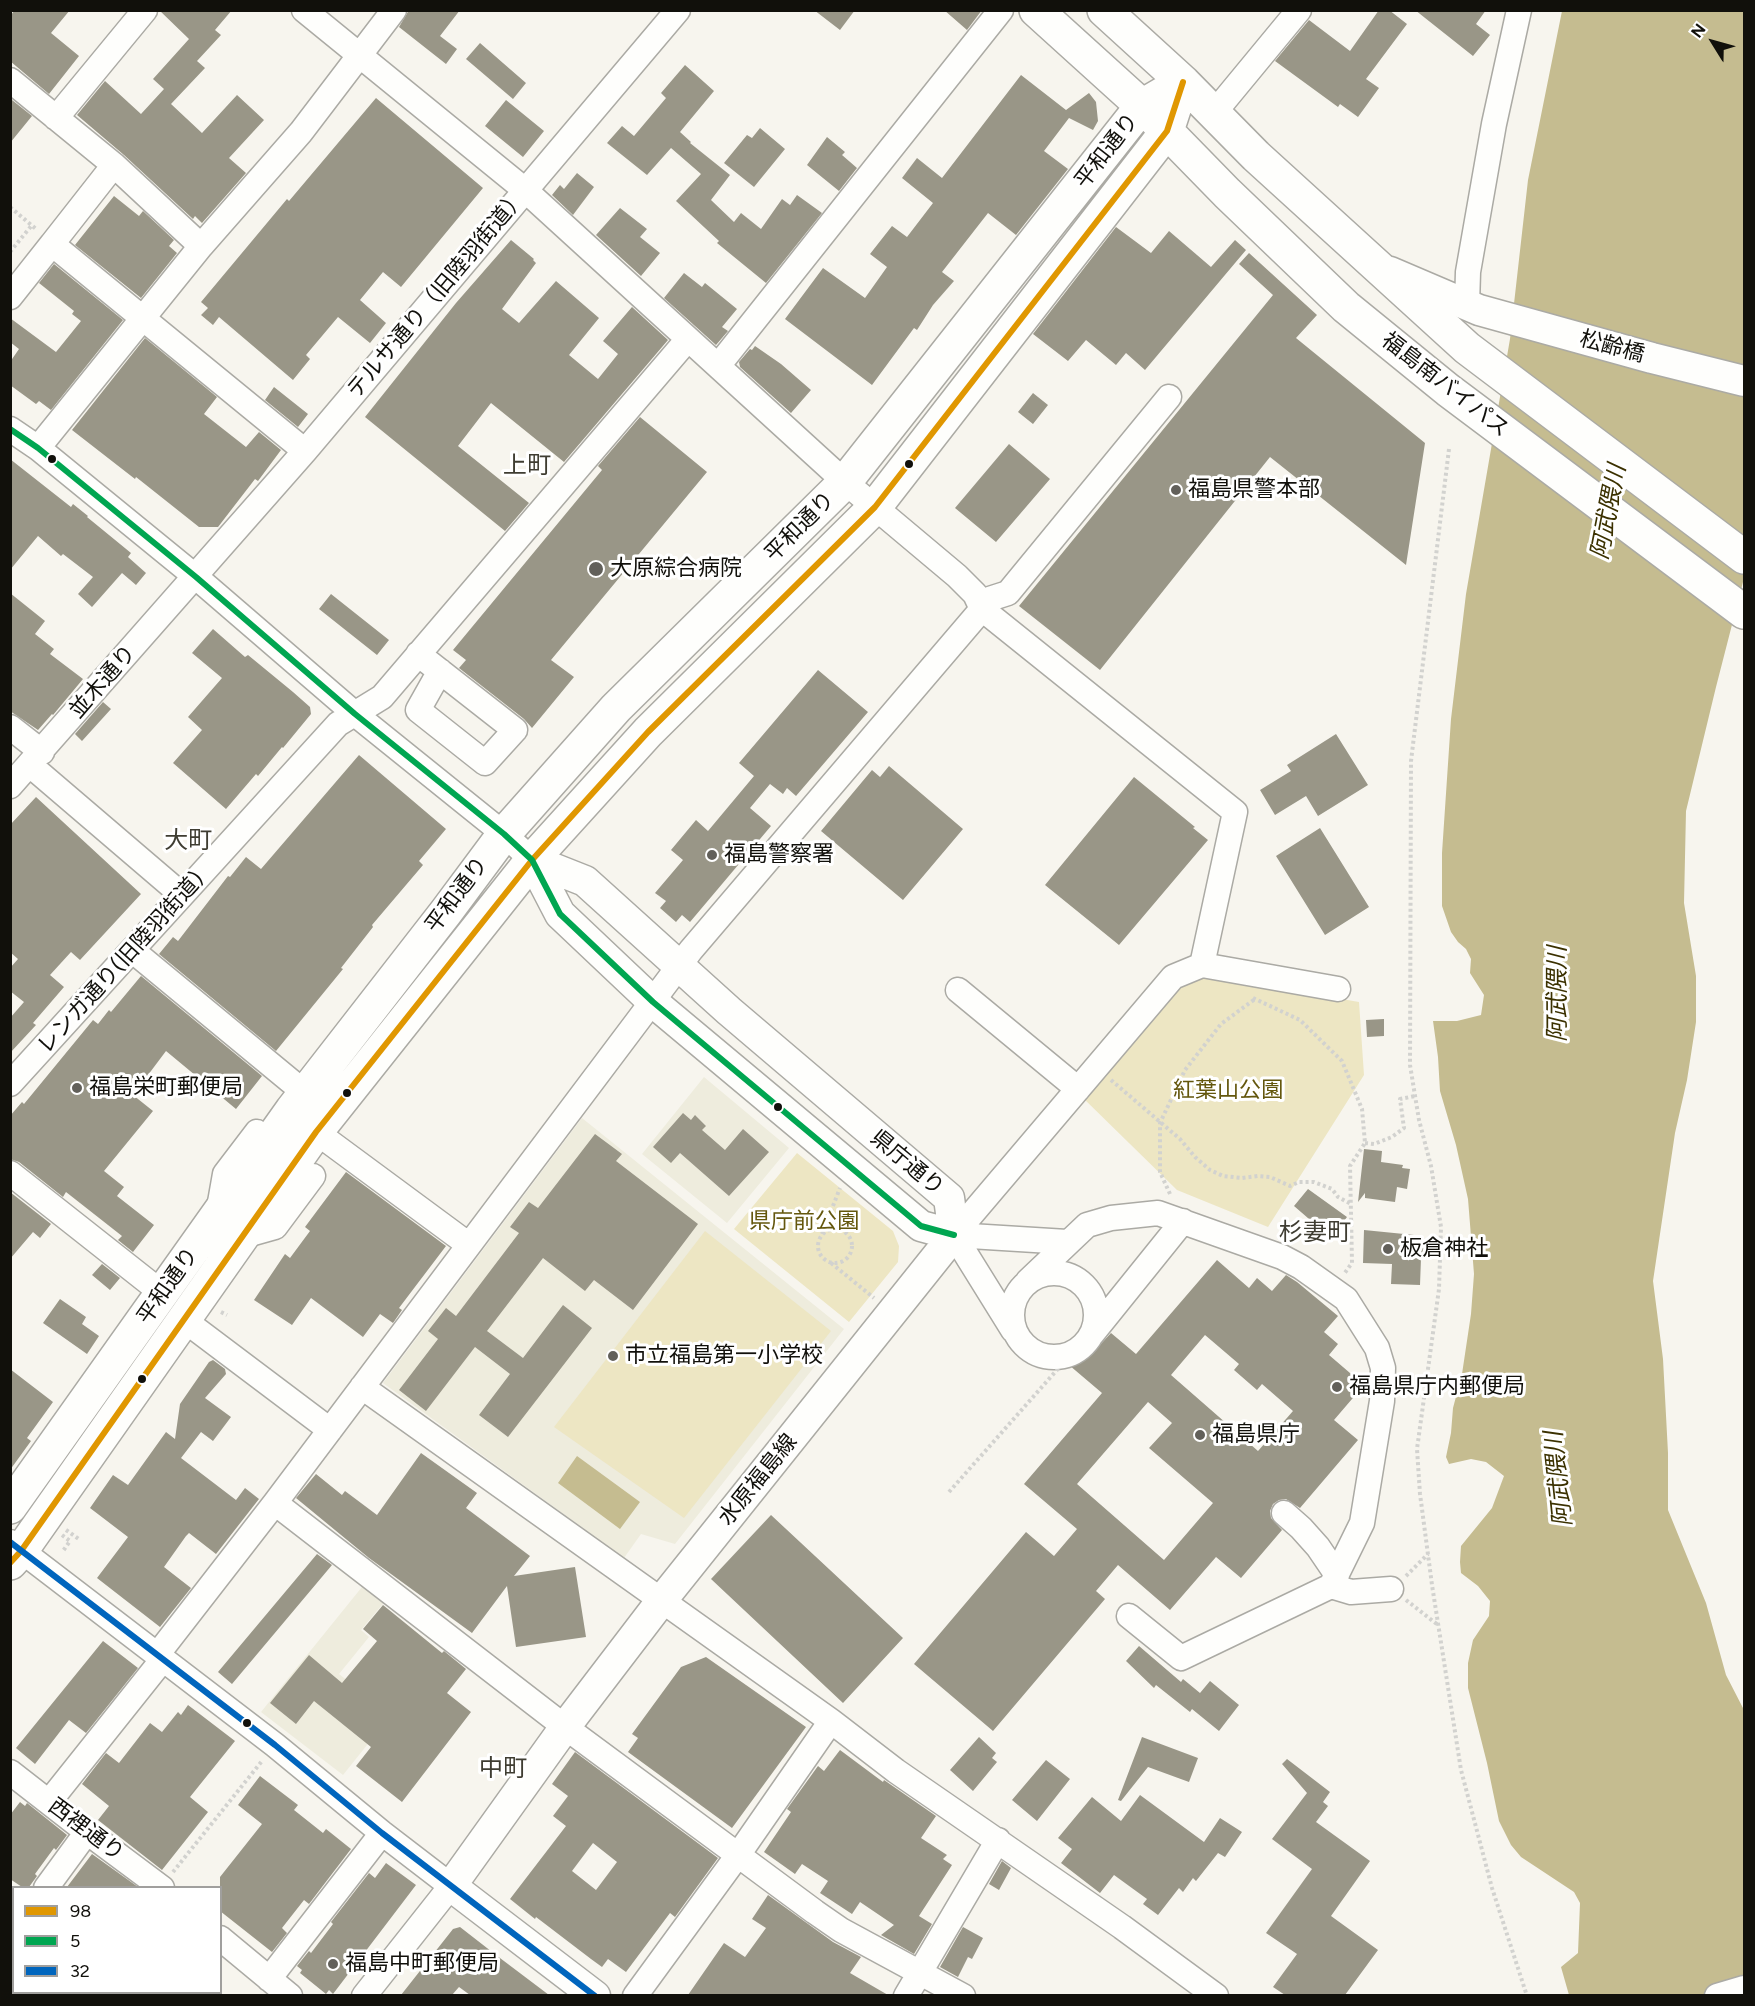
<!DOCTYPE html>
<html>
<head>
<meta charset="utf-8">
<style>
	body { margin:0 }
	#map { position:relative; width:1755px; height:2006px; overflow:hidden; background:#f7f5ee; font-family:Figtree,sans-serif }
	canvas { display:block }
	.frame { position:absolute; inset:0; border:12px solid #11100b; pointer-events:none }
	.legend { position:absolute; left:12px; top:1886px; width:210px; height:108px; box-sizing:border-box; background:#fff; border:2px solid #a09f9d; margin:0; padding:8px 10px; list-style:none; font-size:18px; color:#11100b }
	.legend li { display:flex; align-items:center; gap:12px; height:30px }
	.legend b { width:30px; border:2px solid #a09f9d }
	.north { position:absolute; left:1683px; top:12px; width:60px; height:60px; -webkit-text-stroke:4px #fff; paint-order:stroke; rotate:307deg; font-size:16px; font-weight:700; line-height:24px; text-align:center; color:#11100b }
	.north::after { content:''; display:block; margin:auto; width:21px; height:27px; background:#11100b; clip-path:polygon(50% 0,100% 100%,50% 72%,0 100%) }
</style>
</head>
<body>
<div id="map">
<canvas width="1755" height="2006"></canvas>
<div class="frame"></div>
<ul class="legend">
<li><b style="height:8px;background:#e09701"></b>98</li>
<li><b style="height:8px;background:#00a651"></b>5</li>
<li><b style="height:8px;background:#0065bd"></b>32</li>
</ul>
<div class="north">N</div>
</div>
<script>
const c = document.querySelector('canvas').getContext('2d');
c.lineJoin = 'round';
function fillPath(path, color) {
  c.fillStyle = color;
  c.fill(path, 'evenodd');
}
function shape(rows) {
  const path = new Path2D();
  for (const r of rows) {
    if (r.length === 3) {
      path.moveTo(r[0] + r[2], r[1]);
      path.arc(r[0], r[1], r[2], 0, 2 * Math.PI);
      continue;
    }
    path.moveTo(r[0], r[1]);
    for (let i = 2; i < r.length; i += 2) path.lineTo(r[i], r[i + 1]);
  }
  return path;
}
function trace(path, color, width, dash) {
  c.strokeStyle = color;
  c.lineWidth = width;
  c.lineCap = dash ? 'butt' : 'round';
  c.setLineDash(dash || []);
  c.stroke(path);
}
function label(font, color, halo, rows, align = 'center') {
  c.font = font + ' Figtree,"Noto Sans JP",sans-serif';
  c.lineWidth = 6;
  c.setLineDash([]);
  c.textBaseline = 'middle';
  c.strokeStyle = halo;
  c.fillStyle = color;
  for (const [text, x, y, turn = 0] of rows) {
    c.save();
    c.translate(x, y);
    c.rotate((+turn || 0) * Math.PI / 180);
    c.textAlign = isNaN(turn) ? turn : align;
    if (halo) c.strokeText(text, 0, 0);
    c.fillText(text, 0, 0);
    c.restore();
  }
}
fillPath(shape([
	[704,1077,789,1148,727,1223,642,1154],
	[582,1118,844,1329,675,1544,641,1534,624,1558,383,1383],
	[366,1582,387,1599,361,1630,369,1637,339,1674,391,1715,343,1775,261,1712]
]), '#eeecdd');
fillPath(shape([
	[1204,975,1359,1002,1364,1075,1268,1227,1177,1190,1082,1097,1178,985],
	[797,1153,893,1231,899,1246,898,1262,849,1322,734,1229],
	[705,1231,831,1331,684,1518,554,1427]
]), '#ede6c3');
fillPath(shape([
	[1562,11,1744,11,1744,578,1716,687,1686,811,1684,903,1696,976,1696,1022,1687,1080,1675,1133,1653,1281,1663,1359,1668,1453,1668,1510,1706,1603,1726,1675,1744,1710,1744,1995,1569,1995,1561,1967,1578,1953,1580,1903,1574,1892,1521,1857,1511,1845,1499,1821,1487,1763,1468,1688,1468,1663,1473,1640,1489,1616,1490,1601,1478,1586,1461,1573,1460,1562,1461,1546,1492,1508,1504,1476,1486,1462,1471,1459,1449,1464,1446,1457,1451,1433,1453,1408,1462,1374,1471,1314,1474,1274,1468,1199,1456,1145,1440,1091,1438,1057,1433,1021,1457,1021,1481,1015,1484,995,1470,973,1471,959,1466,949,1458,942,1451,932,1442,906,1442,853,1451,719,1466,594,1510,339,1528,180],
	[577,1456,640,1502,620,1529,558,1483]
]), '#c5bc90');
fillPath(shape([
	[15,10,70,10,51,33,79,56,49,94,10,61,10,16],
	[159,10,232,10,215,30,221,35,197,61,205,68,171,104,202,133,237,95,264,120,229,158,246,173,202,223,195,216,193,219,124,155,77,115,105,81,141,114,164,89,153,79,189,39],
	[409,10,460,10,440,36,457,49,446,64,399,27],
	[814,10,855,10,840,30],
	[944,10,982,10,967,30],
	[1379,10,1389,10,1407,24,1366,79,1379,88,1358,117,1340,104,1338,107,1275,61,1309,20,1350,51],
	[1415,10,1486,10,1476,24,1490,35,1473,56],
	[480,43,526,83,513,99,466,59],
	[685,65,714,91,680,132,691,142,690,143,730,175,711,200,734,222,741,213,761,229,782,199,790,205,797,195,822,213,766,283,717,243,719,241,676,201,701,174,671,148,647,175,607,143,622,126,634,136,666,98,661,93],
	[1021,75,1066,110,1089,93,1096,102,1098,121,1093,130,1069,118,1044,151,1068,169,1016,235,988,213,942,272,954,281,933,305,917,330,914,328,872,385,785,319,823,268,865,298,887,267,870,254,892,226,907,237,933,203,902,178,917,158,942,178],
	[376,98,483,188,401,287,383,272,360,300,386,323,370,343,338,317,306,355,310,359,293,380,219,317,213,325,201,315,208,308,201,302,287,199,289,201],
	[12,100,32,116,10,143,10,102],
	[506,100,544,131,523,157,485,126],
	[760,128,785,149,754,187,724,163,747,135,752,138],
	[827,137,845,152,842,155,857,168,839,191,807,165],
	[577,173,594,187,573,215,552,195,560,185,564,189],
	[114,196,139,216,143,211,174,240,169,246,177,253,141,298,75,245],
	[620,208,647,229,640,237,660,253,641,276,596,235],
	[1116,227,1151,253,1169,231,1211,267,1235,240,1246,250,1145,370,1126,353,1116,365,1086,340,1068,361,1033,334],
	[511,240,534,259,533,260,536,263,502,309,519,323,556,281,599,318,569,355,598,379,618,354,603,341,632,307,668,340,564,462,491,403,458,446,529,503,505,531,365,417,456,303],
	[1249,253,1317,315,1296,338,1425,443,1406,565,1270,457,1100,670,1019,606,1273,295,1239,264],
	[54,264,123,320,51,410,39,401,36,404,10,385,10,362,19,349,10,342,10,318,56,352,81,321,72,314,74,311,39,283],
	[684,273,702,287,705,283,737,309,722,327,728,331,716,345,664,298],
	[145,338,217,397,204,414,246,447,259,432,281,450,258,481,255,479,218,527,199,527,136,477,135,479,72,430],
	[755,346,781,364,811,390,791,413,740,367,739,362,750,349,752,350],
	[274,387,308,414,298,427,265,400],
	[1033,393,1048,405,1033,424,1018,412],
	[640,417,707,472,551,660,574,677,532,728,524,719,459,668,466,660,453,650,602,470,598,466],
	[1009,444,1050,479,996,542,955,508],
	[10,459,71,507,73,504,88,516,87,517,131,553,128,557,146,573,136,585,122,573,92,607,78,594,93,577,63,554,61,556,38,536,10,570],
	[10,593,45,621,35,634,54,649,50,654,83,679,53,715,52,714,38,730,10,711],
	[331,594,389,640,377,655,319,609],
	[213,629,245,657,248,655,293,692,310,707,311,714,283,748,282,747,258,776,256,774,226,809,173,763,202,730,188,717,222,678,192,653],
	[818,670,868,712,796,796,787,788,783,794,770,784,750,808,771,826,690,922,682,915,676,922,660,908,666,901,655,893,683,860,671,850,696,820,708,831,754,776,739,763],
	[103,702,111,709,82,741,75,734],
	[1336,734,1368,785,1318,816,1306,796,1275,815,1260,790,1291,771,1287,765],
	[359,755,446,829,419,861,423,865,372,925,373,927,341,968,343,969,276,1051,159,954,173,937,178,941,228,876,230,877,246,857,261,869],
	[889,766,963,829,903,900,821,831,872,770,880,777],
	[1134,777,1195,827,1193,828,1208,840,1119,945,1045,885],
	[36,797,141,894,80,960,71,952,50,975,64,987,33,1023,36,1025,10,1053,10,1018,24,1002,10,991,10,968,18,959,10,952,10,825],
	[1320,828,1369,907,1325,935,1276,856],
	[141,976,262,1076,236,1109,166,1051,133,1095,153,1111,104,1171,124,1187,117,1196,154,1225,133,1252,118,1240,122,1236,66,1192,63,1197,19,1162,10,1159,10,1116,22,1102,24,1104,93,1020,98,1024,109,1010,111,1012],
	[1384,1019,1384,1036,1367,1037,1366,1020],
	[683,1113,691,1120,695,1115,706,1126,702,1130,725,1150,743,1129,769,1152,729,1196,680,1153,671,1163,653,1147],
	[595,1134,622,1154,616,1161,698,1224,633,1310,594,1280,585,1291,543,1258,487,1331,523,1358,563,1305,592,1328,508,1437,479,1415,510,1374,475,1347,426,1411,399,1390,438,1339,428,1331,446,1308,456,1316,519,1233,510,1227,529,1202,538,1208],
	[1364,1149,1382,1151,1381,1162,1403,1165,1402,1168,1410,1169,1407,1189,1397,1187,1395,1202,1365,1198,1365,1193,1358,1202],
	[346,1172,446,1246,399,1308,402,1310,393,1323,380,1314,363,1337,311,1298,292,1325,254,1300,285,1254,290,1258,310,1231,305,1227],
	[1308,1189,1347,1217,1328,1242,1312,1230,1316,1225,1294,1206],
	[10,1192,51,1224,40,1238,33,1232,10,1259],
	[1364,1230,1414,1235,1414,1240,1429,1242,1427,1258,1421,1258,1420,1285,1391,1284,1392,1264,1363,1263],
	[1217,1260,1249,1288,1257,1278,1272,1291,1286,1275,1297,1282,1338,1316,1324,1332,1338,1344,1329,1355,1364,1385,1334,1420,1358,1440,1300,1508,1286,1499,1279,1500,1273,1504,1270,1511,1271,1518,1282,1530,1241,1578,1216,1557,1170,1610,1118,1565,1096,1591,1105,1599,993,1731,914,1664,1026,1532,1054,1556,1077,1529,1024,1484,1102,1393,1069,1365,1085,1346,1090,1348,1098,1347,1111,1333,1136,1354],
	[1205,1335,1239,1364,1234,1370,1257,1390,1262,1384,1293,1411,1258,1451,1171,1375],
	[1148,1402,1172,1423,1149,1448,1213,1503,1164,1560,1077,1484],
	[102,1264,120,1278,110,1290,92,1275],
	[60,1299,86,1317,82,1324,99,1336,87,1354,43,1323],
	[213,1360,225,1369,226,1374,205,1398,231,1417,213,1441,201,1432,181,1458,236,1500,245,1488,259,1499,216,1554,189,1533,186,1536,164,1567,191,1588,160,1627,97,1578,128,1537,90,1508,113,1475,128,1485,166,1432,175,1439,180,1404,209,1362],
	[10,1369,53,1402,27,1438,31,1441,10,1470],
	[421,1453,477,1493,466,1508,530,1556,514,1576,575,1567,586,1637,516,1647,507,1586,472,1633,369,1558,296,1498,316,1474,342,1495,345,1491,377,1515],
	[771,1515,903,1638,843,1703,711,1579],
	[317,1554,332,1565,232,1684,218,1672],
	[383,1605,442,1653,444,1651,466,1669,447,1693,471,1712,402,1802,356,1766,371,1747,314,1701,296,1724,270,1703,309,1655,342,1683,377,1641,363,1629],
	[103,1641,138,1668,86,1733,69,1720,35,1764,16,1748],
	[1139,1646,1181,1682,1183,1679,1200,1693,1210,1681,1239,1705,1219,1731,1192,1709,1190,1712,1156,1685,1154,1688,1126,1661],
	[706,1657,806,1727,732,1828,628,1752,638,1738,632,1734,681,1667],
	[188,1705,235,1741,190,1797,208,1812,162,1870,98,1820,109,1806,82,1784,106,1753,119,1763,150,1723,162,1732,178,1712,181,1715],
	[979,1737,996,1753,992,1758,997,1762,973,1791,950,1770],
	[1142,1737,1198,1758,1189,1782,1148,1767,1121,1801,1118,1800],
	[840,1750,883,1782,884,1780,936,1816,921,1838,947,1855,943,1859,952,1865,919,1916,932,1924,914,1954,881,1935,894,1925,860,1902,852,1914,820,1893,828,1881,802,1864,795,1874,764,1852,791,1812,787,1809,818,1766,824,1771],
	[575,1752,718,1858,675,1917,670,1913,626,1972,608,1959,602,1967,591,1959,536,1917,535,1919,510,1899,566,1826,553,1816,568,1796,552,1784],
	[593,1843,617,1862,596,1890,572,1871],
	[1287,1759,1330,1792,1323,1802,1328,1806,1316,1822,1370,1861,1331,1916,1378,1950,1345,1995,1285,1995,1273,1987,1297,1954,1266,1933,1312,1869,1272,1839,1307,1793,1282,1764],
	[1046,1760,1070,1779,1037,1821,1012,1800],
	[260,1776,298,1805,294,1810,323,1833,326,1829,351,1849,309,1904,304,1900,282,1928,287,1933,272,1952,220,1911,220,1877,262,1824,238,1805],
	[1140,1795,1204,1842,1220,1818,1242,1832,1225,1857,1218,1853,1196,1881,1193,1878,1183,1892,1179,1888,1158,1915,1143,1904,1147,1899,1114,1875,1100,1893,1061,1863,1072,1849,1058,1838,1092,1797,1121,1821],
	[20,1802,25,1806,27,1803,67,1835,56,1850,54,1848,35,1874,37,1876,29,1887,22,1887,10,1879,10,1815],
	[92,1854,138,1887,67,1887],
	[1002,1861,1011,1868,999,1890,989,1884],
	[386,1863,416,1885,333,1994,329,1990,326,1994,300,1973,302,1970,297,1966,309,1951,311,1953,333,1924,331,1922,369,1873,375,1878],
	[768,1895,833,1942,861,1957,850,1973,888,1995,688,1995,724,1943,745,1957,766,1928,752,1919],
	[460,1927,496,1955,549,1995,470,1995,459,1987,452,1995,401,1995,453,1929],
	[963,1927,983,1938,972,1959,968,1957,958,1977,940,1967]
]), '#999687');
const minor = shape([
	[10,80,114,165,201,246],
	[1214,113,1299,10],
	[56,118,145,10],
	[52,244,114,165],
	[10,297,52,244,305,451],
	[1467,305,1468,272,1494,124,1519,10],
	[718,366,1001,10],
	[10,429,38,448,196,577,355,714,504,834,532,860],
	[38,448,201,246,301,132,394,10],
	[980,602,1008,593,1169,397],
	[982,609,1235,812,1202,965],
	[418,654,515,730,485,763,418,710,440,671],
	[10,727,42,752],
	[30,765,182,895],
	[10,786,305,451,678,10],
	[133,951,305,1093],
	[958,990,1078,1089],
	[10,1084,338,724,382,697,688,339],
	[316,1132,469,1245],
	[10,1173,162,1293],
	[219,1208,225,1174,257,1132],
	[954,1235,1173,977,1202,965,1338,989],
	[954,1235,1013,1330],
	[954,1235,1067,1242],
	[243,1236,275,1227,313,1176],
	[1054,1315,42],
	[1028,1281,1087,1225,1111,1218,1158,1213,1282,1257,1301,1267,1346,1299,1377,1348,1383,1368,1382,1401,1362,1523,1331,1586,1181,1658,1129,1616],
	[184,1320,330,1430],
	[1092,1334,1183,1221],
	[362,1387,831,1721,896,1771,1122,1927,1216,1996],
	[275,1503,565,1727,815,1912,841,1930,963,1996],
	[1284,1513,1301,1528,1318,1547,1337,1575],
	[10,1542,275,1745,382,1833,451,1886,364,1996],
	[1331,1586,1351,1592,1391,1589],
	[157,1655,275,1503,691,950,982,609,975,594,957,576,845,482,525,190,304,10],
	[10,1772,87,1832,162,1888],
	[49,1802,163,1659],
	[46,1888,87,1832],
	[10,1936,14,1932],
	[220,1938,290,1996],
	[269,1979,382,1833],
	[635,1996,738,1855,831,1721],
	[906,1996,998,1840],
	[1717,1996,1744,1988]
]);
const major = shape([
	[1390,272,1479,310,1652,358,1744,381],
	[532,860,585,881,729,1011,949,1198,954,1235],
	[532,860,560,914,653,1002,921,1226,954,1235],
	[595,1996,451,1886,565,1727,662,1600,954,1235]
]);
const highway = shape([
	[1036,10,1142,106,1227,193,1346,307,1448,390,1744,612],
	[1104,10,1183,82,1256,156,1467,348,1744,557],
	[10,1507,292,1110,446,912,504,834,616,708,845,482,1142,106,1183,82],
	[10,1563,21,1551,316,1132,532,860,648,732,875,507,1167,131,1183,82]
]);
trace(minor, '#abaaa4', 27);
trace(major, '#abaaa4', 33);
trace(highway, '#abaaa4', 36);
trace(shape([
	[10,207,36,229],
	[10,252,32,225],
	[1449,449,1411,761,1410,1065,1419,1120,1431,1166,1441,1227,1439,1289,1417,1449,1420,1494,1432,1585,1461,1770,1492,1888,1527,1996],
	[1253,998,1300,1020,1342,1061,1362,1109,1365,1143,1350,1166,1352,1263,1344,1274],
	[1111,1080,1180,1139,1195,1157,1210,1170,1223,1176,1242,1178,1258,1176,1270,1177,1290,1186,1299,1182,1314,1182,1332,1189,1338,1197,1351,1204],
	[1365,1143,1374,1144,1392,1137,1404,1128,1400,1099,1415,1096],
	[1170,1194,1160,1172,1160,1123,1185,1070,1221,1024,1255,999],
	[835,1246,17],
	[822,1234,840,1188],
	[831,1263,874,1298],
	[221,1312,227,1315],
	[949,1492,1072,1353],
	[66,1530,80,1540],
	[62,1535,70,1541,63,1551],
	[1406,1576,1428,1554],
	[1406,1600,1438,1625],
	[173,1872,262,1761],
	[70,1996,72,1992]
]), '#d2d2cf', 4, [3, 3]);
trace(minor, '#fefefc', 24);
trace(major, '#fefefc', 30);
trace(highway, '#fefefc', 33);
trace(shape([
	[10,1563,21,1551,316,1132,532,860,648,732,875,507,1167,131,1183,82]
]), '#e09701', 6);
trace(shape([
	[10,429,38,448,196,577,355,714,504,834,532,860,560,914,653,1002,921,1226,954,1235]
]), '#00a651', 6);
trace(shape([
	[10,1542,275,1745,382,1833,595,1996]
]), '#0065bd', 6);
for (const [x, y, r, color] of [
	[52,459,5,"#11100b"],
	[909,464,5,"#11100b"],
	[1176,490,6,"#62605a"],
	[596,569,8,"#62605a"],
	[712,855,6,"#62605a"],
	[77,1088,6,"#62605a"],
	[347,1093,5,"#11100b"],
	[778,1107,5,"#11100b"],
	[1388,1249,6,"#62605a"],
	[613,1356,6,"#62605a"],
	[142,1379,5,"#11100b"],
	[1337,1387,6,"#62605a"],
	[1200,1435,6,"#62605a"],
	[247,1723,5,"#11100b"],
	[333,1964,6,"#62605a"]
]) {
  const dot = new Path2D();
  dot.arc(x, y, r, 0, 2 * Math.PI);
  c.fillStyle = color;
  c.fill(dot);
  trace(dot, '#fff', 2);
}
label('22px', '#11100b', '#fff', [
	["平和通り",1107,151,-52],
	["テルサ通り（旧陸羽街道）",437,294,-50],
	["松齢橋",1612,347,15],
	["福島南バイパス",1445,385,38],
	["平和通り",800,527,-45],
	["並木通り",103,682,-49],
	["平和通り",457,895,-53],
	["レンガ通り(旧陸羽街道)",121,963,-48],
	["県庁通り",907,1163,40],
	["平和通り",168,1286,-55],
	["水原福島線",758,1480,-51],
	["西裡通り",86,1830,37]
]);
label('22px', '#11100b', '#fff', [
	["福島県警本部",1188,490],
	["大原綜合病院",610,569],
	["福島警察署",724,855],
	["福島栄町郵便局",89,1088],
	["板倉神社",1400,1249],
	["市立福島第一小学校",625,1356],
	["福島県庁内郵便局",1349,1387],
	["福島県庁",1212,1435],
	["福島中町郵便局",345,1964]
], 'left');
label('22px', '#64570d', '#fff', [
	["紅葉山公園",1228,1091],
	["県庁前公園",804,1222]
]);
label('24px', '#3f3d32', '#fff', [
	["上町",527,466],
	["大町",188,841],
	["杉妻町",1315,1233],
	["中町",503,1769]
]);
label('italic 24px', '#3b3100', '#fff', [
	["阿武隈川",1609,512,-79],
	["阿武隈川",1558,994,-90],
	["阿武隈川",1559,1479,-96]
]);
</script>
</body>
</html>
